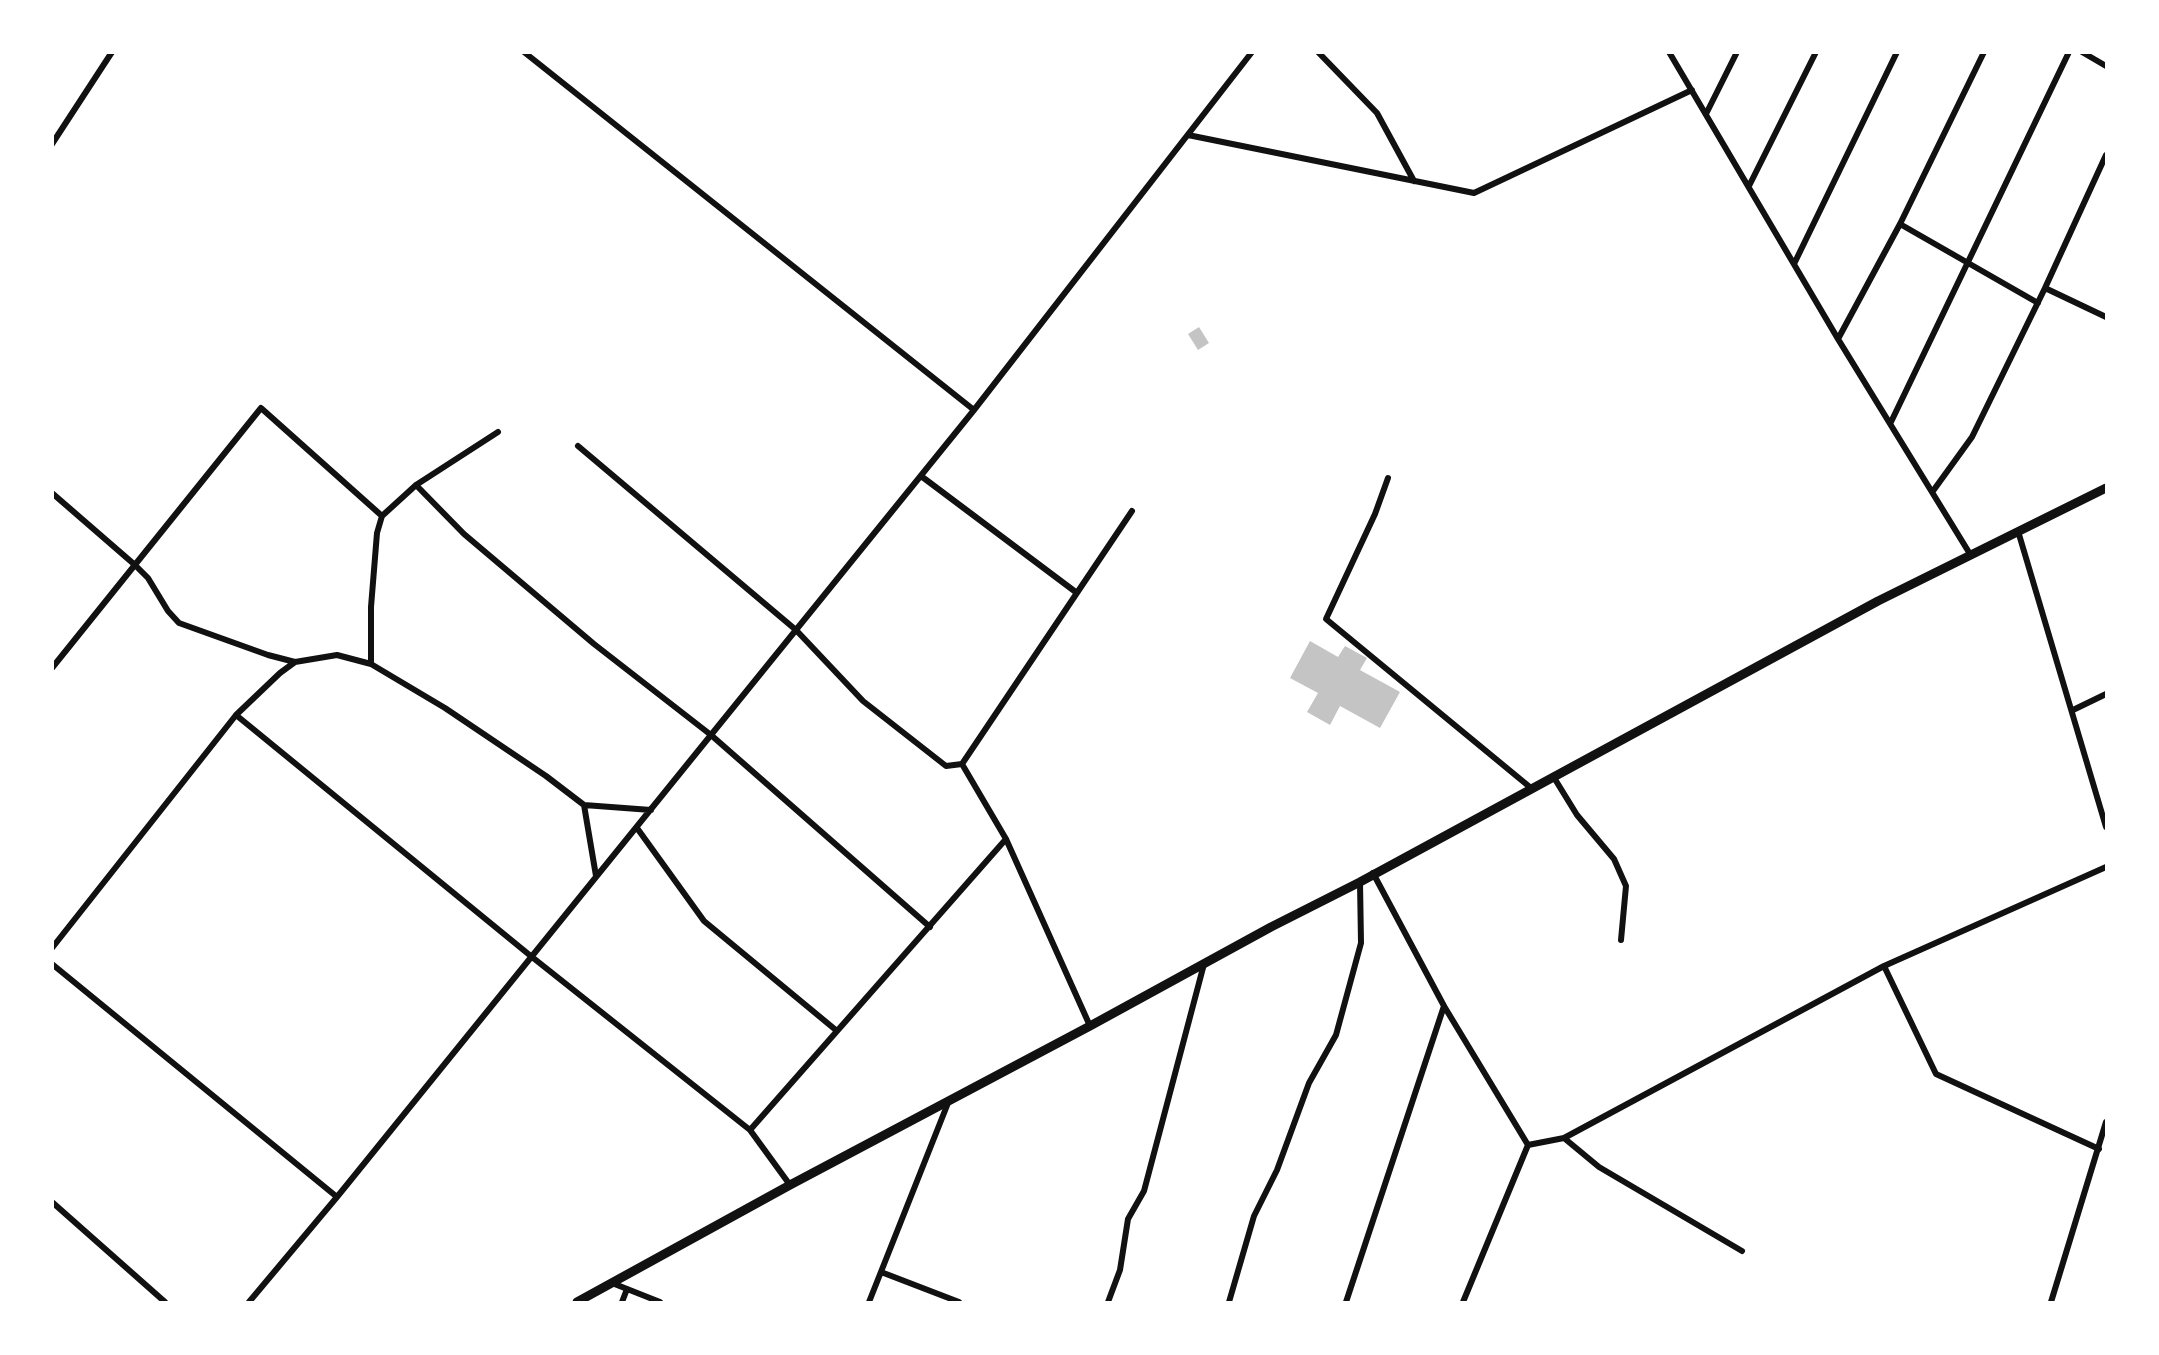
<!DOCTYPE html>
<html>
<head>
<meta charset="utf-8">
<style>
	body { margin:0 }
	#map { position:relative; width:2159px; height:1355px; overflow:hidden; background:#fff; font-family:"Exo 2",sans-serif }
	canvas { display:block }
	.frame { position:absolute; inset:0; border:54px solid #fff; pointer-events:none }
</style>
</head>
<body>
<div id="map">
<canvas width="2159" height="1355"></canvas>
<div class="frame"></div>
</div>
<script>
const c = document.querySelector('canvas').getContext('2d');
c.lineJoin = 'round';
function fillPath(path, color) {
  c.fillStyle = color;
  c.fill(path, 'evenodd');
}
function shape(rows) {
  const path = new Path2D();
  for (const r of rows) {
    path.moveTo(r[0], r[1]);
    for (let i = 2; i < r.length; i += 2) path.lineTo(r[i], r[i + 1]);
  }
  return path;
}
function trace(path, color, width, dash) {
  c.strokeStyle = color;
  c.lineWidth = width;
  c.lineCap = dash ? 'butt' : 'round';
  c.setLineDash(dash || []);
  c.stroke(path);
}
fillPath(shape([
	[1199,327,1209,343,1198,350,1188,334],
	[1310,641,1338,657,1345,646,1367,658,1360,670,1400,692,1380,728,1340,706,1330,725,1307,712,1318,693,1290,678]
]), '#c4c4c4');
trace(shape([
	[524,52,974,410],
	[1318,52,1377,113,1414,181],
	[1669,52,1838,339,1970,554],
	[2082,52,2106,66],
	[1706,114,1737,52],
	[1188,135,1474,193,1692,90],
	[52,144,112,52],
	[1749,186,1816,52],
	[1900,224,2038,303],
	[1794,264,1897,52],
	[2045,288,2106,317],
	[1838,339,1900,224,1984,52],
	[1891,422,2069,52],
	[578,446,796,630,863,701,946,766,962,764],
	[921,476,1077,593],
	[1388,478,1375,514,1326,619,1531,788],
	[416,485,464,534,594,644,711,735,930,927],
	[1933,491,1972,437,2045,288,2106,155],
	[52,493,135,565,148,578,168,611,179,623,268,655,295,662],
	[2018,531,2106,827],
	[371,664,445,708,546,776,584,805,596,876],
	[52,668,261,408,382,516,416,485,498,432],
	[2073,710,2106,694],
	[236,715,280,673,295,662,337,655,371,664,371,607,377,533,382,516],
	[1553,776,1577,815,1614,859,1626,886,1621,940],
	[584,805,651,810],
	[637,828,704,921,837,1031],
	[52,948,236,715,532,957,750,1130,790,1185],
	[52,964,337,1197],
	[1884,966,1936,1074,2099,1149],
	[1444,1006,1528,1145],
	[1090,1026,1006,839,962,764,1132,511],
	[750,1130,1006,839],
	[1564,1138,1599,1167,1742,1251],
	[52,1202,165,1302],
	[881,1272,959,1302],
	[612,1283,660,1302],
	[249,1302,337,1197,974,410,1252,52],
	[622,1302,627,1289],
	[869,1302,948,1103],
	[1108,1302,1120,1270,1128,1219,1144,1191,1204,964],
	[1229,1302,1254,1216,1277,1170,1309,1083,1336,1035,1361,943,1360,882],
	[1346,1302,1444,1006,1373,873],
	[1463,1302,1528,1145,1564,1138,1884,966,2106,867],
	[2051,1302,2106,1122]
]), '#111', 6);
trace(shape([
	[577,1302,790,1185,1090,1026,1271,927,1360,882,1878,601,2106,488]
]), '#111', 9);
</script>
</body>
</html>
